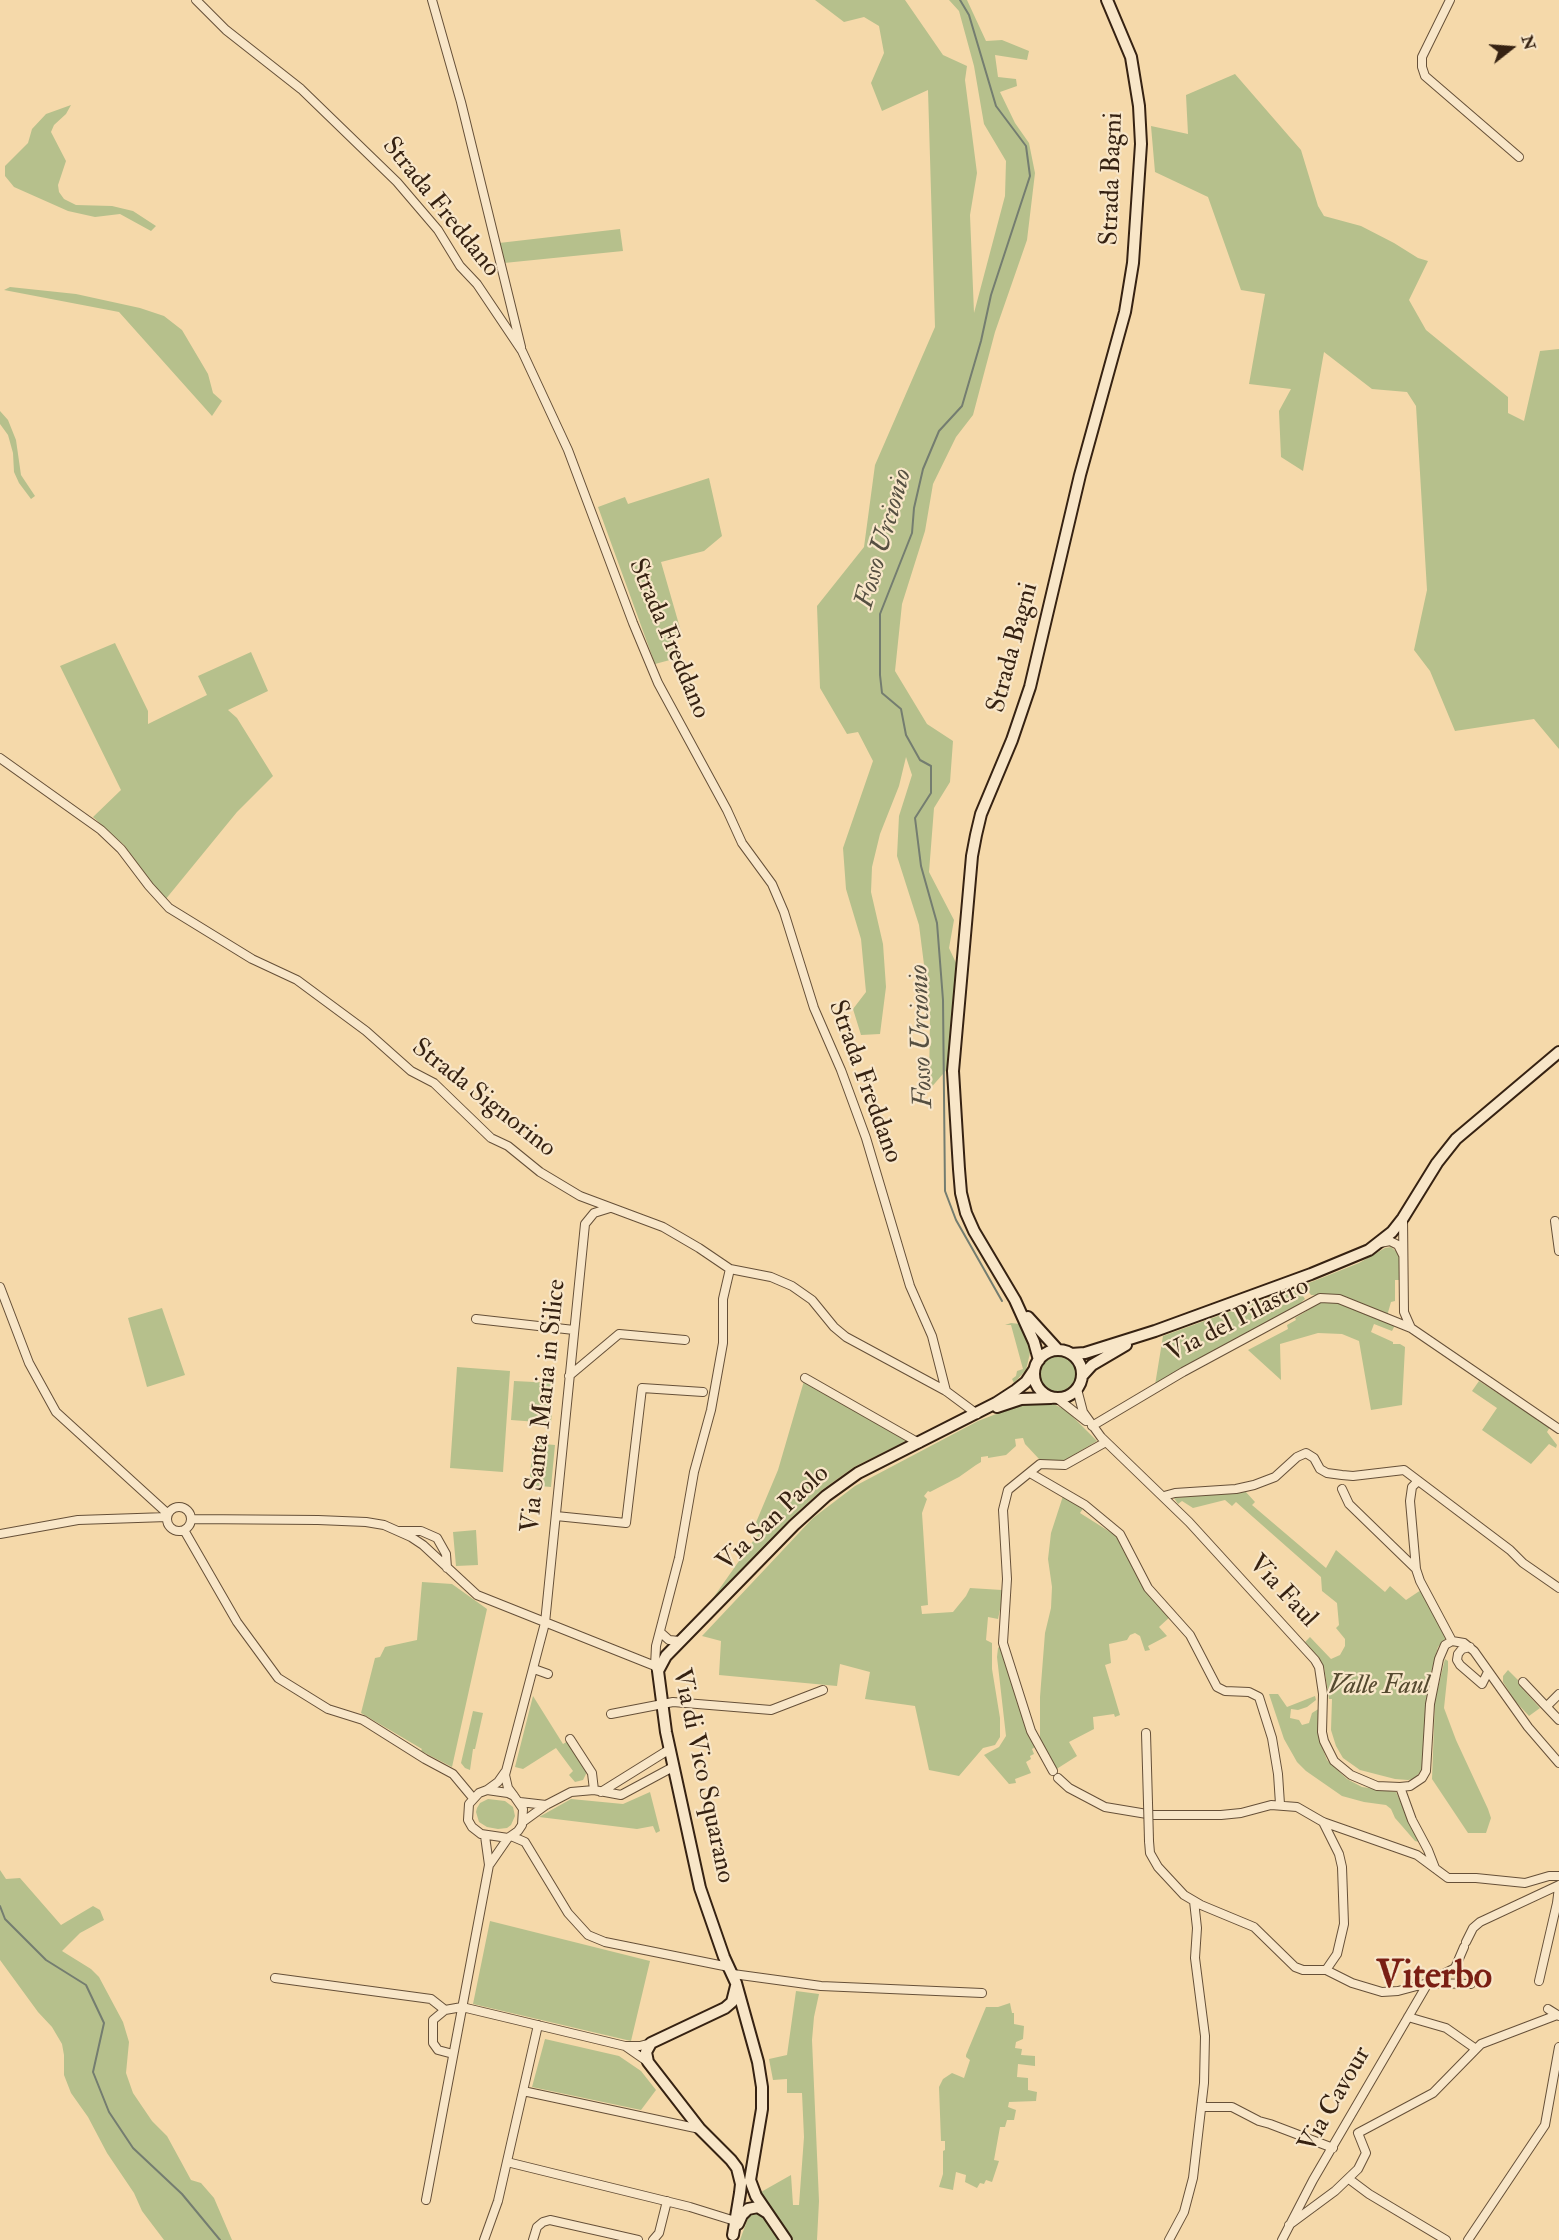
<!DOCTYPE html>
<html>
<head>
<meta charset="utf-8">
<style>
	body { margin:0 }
	#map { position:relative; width:1559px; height:2240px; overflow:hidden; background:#f5d9aa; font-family:"IM FELL Double Pica",serif }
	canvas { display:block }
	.north { position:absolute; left:1481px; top:18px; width:60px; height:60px; -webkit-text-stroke:4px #f8e6c8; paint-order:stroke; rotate:73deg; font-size:16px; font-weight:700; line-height:24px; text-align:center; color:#362212 }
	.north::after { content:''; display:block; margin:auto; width:21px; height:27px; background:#362212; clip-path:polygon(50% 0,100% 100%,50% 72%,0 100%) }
</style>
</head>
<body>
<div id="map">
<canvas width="1559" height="2240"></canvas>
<div class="north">N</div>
</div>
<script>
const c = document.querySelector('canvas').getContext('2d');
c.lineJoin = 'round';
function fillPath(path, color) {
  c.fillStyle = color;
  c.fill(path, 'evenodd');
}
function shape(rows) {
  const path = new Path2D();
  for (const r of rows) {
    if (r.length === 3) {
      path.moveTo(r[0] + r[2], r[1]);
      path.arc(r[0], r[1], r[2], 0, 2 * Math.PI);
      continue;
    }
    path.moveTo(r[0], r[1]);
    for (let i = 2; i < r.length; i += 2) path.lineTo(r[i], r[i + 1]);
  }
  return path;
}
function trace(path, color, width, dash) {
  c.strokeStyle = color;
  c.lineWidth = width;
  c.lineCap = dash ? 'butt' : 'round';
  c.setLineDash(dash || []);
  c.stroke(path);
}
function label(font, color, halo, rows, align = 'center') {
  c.font = font + ' "IM FELL Double Pica",serif';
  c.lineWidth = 4.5;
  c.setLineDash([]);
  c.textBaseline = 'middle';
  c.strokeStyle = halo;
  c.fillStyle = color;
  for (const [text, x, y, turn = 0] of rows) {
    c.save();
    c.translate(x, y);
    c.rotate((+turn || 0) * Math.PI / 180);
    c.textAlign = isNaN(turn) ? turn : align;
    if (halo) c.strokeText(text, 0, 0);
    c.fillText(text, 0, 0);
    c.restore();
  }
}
fillPath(shape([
	[815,0,905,0,943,55,967,66,965,80,977,173,970,215,974,313,1005,196,1006,161,984,124,974,66,959,11,949,0,967,0,986,41,1002,40,1029,51,1027,60,995,55,998,77,1016,79,1017,86,1000,92,1015,123,1029,143,1035,173,1027,240,995,332,973,415,956,437,933,484,925,531,902,604,895,671,927,724,953,741,950,782,934,808,929,872,954,920,949,948,956,963,949,1067,929,1090,930,1012,919,925,897,856,899,816,912,775,906,757,899,786,880,834,872,867,871,892,883,944,886,987,880,1034,861,1035,853,1009,866,992,861,939,846,889,843,848,873,761,858,732,847,734,820,688,817,606,864,547,875,465,935,327,928,90,882,111,871,83,884,53,879,26,864,17,844,22],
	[1235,74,1301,150,1318,206,1324,216,1361,226,1394,243,1418,258,1428,261,1409,300,1426,330,1508,397,1508,413,1524,421,1540,351,1559,349,1559,749,1534,719,1455,731,1430,671,1414,650,1427,590,1416,406,1407,392,1372,389,1324,352,1303,471,1281,457,1279,411,1291,389,1249,384,1265,294,1241,290,1208,197,1155,172,1151,126,1188,134,1186,95],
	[71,105,66,114,54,125,51,132,66,161,58,185,59,192,64,199,76,205,112,206,133,211,156,226,151,231,120,214,95,217,68,211,14,187,5,176,5,166,28,143,32,129,46,114],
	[620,229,623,251,504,263,499,243],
	[10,287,76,294,140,308,164,316,182,330,208,374,213,393,222,401,212,416,119,312,4,290],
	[0,411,8,420,16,440,21,475,35,496,31,499,19,483,14,472,13,453,8,435,0,424],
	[709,478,722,536,704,551,661,562,682,635,675,639,681,657,655,664,598,507,625,497,628,504],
	[115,643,148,711,148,724,207,695,198,676,251,652,268,691,228,710,237,718,273,776,237,812,165,900,124,845,93,817,121,790,60,666],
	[1391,1247,1399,1254,1401,1280,1395,1280,1395,1301,1391,1302,1387,1316,1340,1296,1311,1295,1309,1292,1303,1296,1305,1299,1290,1312,1155,1385,1163,1336,1314,1281,1359,1263,1385,1248],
	[1323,1301,1337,1301,1395,1325,1392,1331,1374,1324,1371,1332,1393,1342,1393,1344,1400,1344,1405,1347,1402,1405,1371,1410,1359,1341,1342,1334,1318,1333,1280,1344,1281,1380,1248,1350,1288,1329,1287,1325,1296,1320,1295,1318],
	[162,1308,185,1375,147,1387,128,1318],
	[1011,1323,1020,1324,1028,1343,1030,1353,1026,1370,1014,1383,1012,1379,1016,1376,1017,1371,1023,1369,1011,1325,1005,1325],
	[1058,1374,18],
	[457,1367,510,1371,503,1472,450,1468],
	[514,1381,554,1383,551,1423,511,1420],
	[804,1381,908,1440,854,1467,822,1490,789,1520,706,1608,758,1534,752,1532,778,1470],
	[1479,1381,1550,1427,1547,1432,1557,1445,1556,1448,1549,1444,1531,1464,1482,1430,1497,1408,1472,1391],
	[1052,1403,1067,1411,1097,1441,1062,1462,1040,1460,1025,1444,1023,1438,1015,1439,1016,1446,1006,1455,988,1458,988,1456,981,1457,981,1462,976,1465,959,1477,930,1492,928,1491,924,1496,927,1499,922,1513,928,1605,921,1606,922,1614,953,1612,966,1596,970,1588,1002,1590,1004,1591,998,1619,988,1617,986,1640,992,1643,992,1669,1000,1718,1000,1737,995,1745,983,1748,959,1776,929,1770,915,1706,865,1699,870,1672,840,1664,837,1686,719,1675,721,1641,702,1636,813,1518,855,1486,978,1421,1022,1404],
	[533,1443,555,1445,551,1487,529,1485],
	[1245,1491,1255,1502,1252,1505,1326,1568,1336,1550,1385,1592,1390,1586,1406,1600,1421,1590,1447,1637,1438,1647,1429,1681,1422,1770,1414,1779,1408,1780,1395,1779,1360,1770,1343,1758,1336,1746,1331,1730,1332,1699,1329,1699,1324,1667,1319,1658,1305,1642,1310,1637,1331,1659,1340,1655,1345,1646,1345,1639,1336,1628,1339,1625,1337,1603,1322,1591,1321,1577,1236,1502,1232,1506,1225,1500,1193,1508,1182,1501,1178,1504,1174,1498],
	[1063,1496,1084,1507,1080,1513,1118,1537,1171,1616,1159,1627,1167,1636,1148,1646,1150,1650,1145,1651,1140,1636,1135,1633,1130,1635,1127,1640,1109,1644,1111,1663,1105,1665,1120,1715,1115,1717,1114,1714,1093,1717,1094,1729,1069,1742,1077,1756,1055,1770,1040,1745,1040,1697,1045,1633,1051,1608,1052,1587,1048,1559,1051,1533],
	[476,1530,478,1565,456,1566,453,1532],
	[422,1582,452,1584,487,1609,452,1767,421,1751,422,1749,361,1713,375,1658,380,1657,385,1647,417,1640],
	[1000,1646,1035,1747,1032,1749,1034,1754,1030,1756,1031,1759,1026,1762,1031,1773,1015,1779,1016,1783,1009,1784,984,1755,999,1747,1006,1736,997,1657,998,1648],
	[1445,1659,1448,1661,1448,1670,1444,1708,1456,1740,1488,1809,1491,1818,1486,1833,1468,1833,1432,1779,1435,1700],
	[1508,1670,1521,1683,1520,1686,1540,1708,1529,1716,1515,1701,1503,1682,1503,1676],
	[1269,1694,1278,1694,1287,1707,1315,1696,1316,1700,1307,1707,1298,1710,1291,1709,1290,1718,1299,1720,1302,1725,1309,1723,1312,1713,1320,1708,1319,1739,1327,1760,1347,1779,1362,1787,1396,1792,1419,1842,1415,1841,1402,1826,1395,1818,1391,1809,1386,1805,1364,1802,1342,1796,1306,1771,1297,1762,1284,1739],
	[533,1696,563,1744,568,1741,587,1772,583,1780,575,1782,569,1775,573,1771,556,1748,523,1769,515,1767],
	[473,1711,483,1713,475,1749,473,1749,470,1770,465,1768,461,1763],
	[650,1792,660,1831,656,1833,653,1826,637,1829,539,1817,571,1799,623,1804],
	[488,1799,505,1801,513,1807,515,1816,511,1825,507,1828,498,1829,487,1827,479,1822,476,1812,477,1808,480,1803],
	[0,1870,6,1879,20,1878,61,1925,93,1906,100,1910,104,1920,80,1933,62,1951,91,1969,99,1977,123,2022,129,2042,126,2073,133,2093,152,2121,167,2136,191,2180,201,2183,214,2198,232,2240,164,2240,142,2211,134,2193,107,2153,88,2117,71,2093,64,2075,64,2055,62,2044,52,2027,38,2012,0,1960],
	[490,1921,650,1961,631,2041,473,2004],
	[796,1991,819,1994,814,2017,812,2040,819,2201,817,2240,793,2240,761,2192,791,2175,793,2205,799,2205,804,2137,802,2093,787,2093,787,2079,773,2080,769,2059,787,2055],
	[1010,2003,1012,2013,1014,2013,1014,2024,1024,2026,1023,2039,1016,2042,1015,2048,1022,2049,1021,2055,1035,2056,1035,2066,1018,2064,1017,2077,1028,2078,1028,2090,1037,2092,1036,2101,1009,2102,1008,2107,1016,2110,1014,2120,1007,2120,1005,2127,1000,2127,994,2160,999,2161,992,2182,986,2180,984,2184,980,2183,977,2188,965,2182,966,2175,956,2172,953,2190,939,2187,943,2174,943,2151,945,2150,945,2141,941,2141,939,2087,943,2079,952,2073,964,2078,970,2060,966,2057,966,2055,986,2007,998,2007],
	[545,2039,619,2056,641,2071,656,2090,641,2110,532,2087],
	[754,2211,764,2214,782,2240,740,2240,748,2218]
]), '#b6c08c');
trace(shape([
	[960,0,969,15,996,106,1026,146,1030,176,991,295,981,341,962,406,939,431,923,469,914,508,912,533,880,614,880,675,882,693,901,709,906,735,920,760,931,766,931,793,915,818,921,866,937,923,943,1000,945,1191,956,1220,1002,1301],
	[0,1906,5,1919,46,1960,86,1985,104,2023,93,2072,109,2112,133,2148,182,2194,220,2240]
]), '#747d70', 2);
const street = shape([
	[196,0,226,30,301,89,397,182,438,230,460,266,477,284,522,351,568,450,633,623,658,683,727,810,742,843,772,884,784,912,814,1008,841,1070,866,1138,910,1286,932,1336,946,1391],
	[432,0,461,102,521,347],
	[1450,0,1422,57,1422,67,1425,76,1519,157],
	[0,758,101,830,121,849,149,886,169,908,252,959,297,980,366,1031,411,1071,434,1083,491,1138,508,1146,540,1172,580,1196,663,1227,699,1248,730,1269,771,1277,792,1286,812,1300,834,1327,846,1337,946,1391,977,1414],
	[1555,1221,1559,1251],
	[1380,1243,1390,1241,1398,1245,1403,1255],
	[0,1287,29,1363,56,1412,168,1514],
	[476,1319,574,1330],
	[1411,1328,1559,1429],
	[569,1376,619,1334,685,1340],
	[805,1378,919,1443],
	[1077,1389,1083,1412,1101,1437,1189,1522,1315,1660,1319,1667,1323,1694,1322,1732,1324,1741,1334,1761,1351,1775,1377,1786,1400,1787,1410,1786,1422,1778,1426,1771,1430,1704,1439,1659,1445,1645,1452,1641],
	[1058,1399,1086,1421],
	[1092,1426,1183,1372,1320,1298,1339,1299,1411,1328,1404,1312,1403,1218],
	[1030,1473,1085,1505,1120,1534,1148,1588,1190,1635,1217,1687,1225,1691,1249,1692,1259,1697,1272,1738,1278,1774,1280,1804],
	[1418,1481,1412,1487,1410,1501,1416,1569,1420,1581,1452,1641],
	[1342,1489,1349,1504,1416,1569],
	[1164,1496,1175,1493,1236,1489,1254,1485,1275,1477,1297,1457,1306,1453,1314,1458,1320,1469,1327,1473,1342,1475,1353,1476,1404,1470,1510,1550,1523,1563,1559,1588],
	[179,1519,12],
	[556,1516,626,1523,642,1388,703,1392],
	[191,1519,318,1520,366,1522,384,1525,411,1537,423,1545,477,1595,655,1666],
	[184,1530,237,1622,278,1678,328,1709,363,1720,425,1759,453,1774,473,1798],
	[400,1531,421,1531,437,1538,446,1554,447,1568],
	[0,1534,78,1520,167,1517],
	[660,1632,669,1640,680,1641],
	[1452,1641,1464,1643,1474,1651,1528,1727,1559,1763],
	[1470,1647,1462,1649,1458,1654,1457,1660,1460,1665,1482,1684,1488,1672],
	[534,1669,548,1674],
	[657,1670,655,1666,656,1646,679,1558,694,1472,711,1410,723,1343,723,1299,730,1269],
	[1523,1682,1559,1720],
	[1547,1706,1559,1694],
	[611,1714,673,1702,771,1710,823,1690],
	[1146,1733,1148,1803],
	[570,1739,592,1773,594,1790],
	[1053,1771,1031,1731,1003,1643,1007,1579,1003,1510,1008,1490,1040,1464,1065,1465,1106,1442],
	[1058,1778,1069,1788,1105,1807,1153,1815,1221,1815,1241,1813,1271,1805,1297,1807,1323,1822,1417,1855,1448,1878,1476,1878,1525,1883,1549,1876,1559,1876],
	[1400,1787,1412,1820,1428,1850,1435,1868],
	[487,1790,508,1793,514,1796,523,1809,522,1825,518,1831,508,1838,481,1834,472,1827,468,1820,469,1804,479,1793,487,1790],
	[487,1790,498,1782,505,1772],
	[601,1792,670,1749],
	[514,1796,508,1788,505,1775,545,1623,585,1224,594,1213,610,1208],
	[520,1802,546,1805],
	[524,1821,546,1805,571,1792,594,1790,621,1795,673,1767],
	[1323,1822,1339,1854,1342,1867,1344,1924,1337,1954,1326,1970],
	[511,1836,525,1842,568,1913,588,1935,605,1942,729,1967],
	[1149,1841,1150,1853,1158,1867,1184,1895,1201,1905,1254,1927,1295,1967,1303,1970,1326,1970,1352,1983,1382,1992,1398,1991,1428,1983,1471,1984],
	[490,1864,508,1838],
	[1466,1942,1473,1928,1480,1922,1559,1885],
	[733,1974,821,1986,982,1993],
	[275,1978,431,1999,445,2010],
	[1432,1980,1455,1968,1464,1947],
	[1539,1981,1557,1903,1559,1887],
	[1548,2009,1559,2016],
	[1408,2017,1446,2028,1476,2049],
	[626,2046,640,2046,651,2043],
	[453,2054,438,2050,433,2043,433,2020,445,2010,462,2007,625,2046,648,2062],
	[523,2091,700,2129],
	[1202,2107,1232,2107,1259,2121,1270,2124,1333,2148],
	[507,2162,690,2207,735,2221],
	[1349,2179,1369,2194,1446,2240],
	[426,2200,489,1865,485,1836],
	[1289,2225,1335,2191,1358,2169,1366,2153,1358,2133,1433,2093,1481,2044,1557,2015],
	[484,2240,498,2201,538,2025],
	[533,2240,537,2227,543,2222,550,2220,638,2240],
	[653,2240,659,2233,667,2201],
	[1169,2240,1184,2212,1193,2178,1204,2083,1205,2036,1195,1958,1197,1928,1194,1901],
	[1282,2240,1313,2180,1428,1983],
	[1468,2240,1545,2125,1559,2047]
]);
const secondary = shape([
	[1028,1317,1058,1350],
	[1058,1374,24],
	[1071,1354,1085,1353,1155,1331,1311,1274,1369,1250,1392,1232,1403,1218,1437,1163,1456,1139,1559,1052],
	[1039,1360,1034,1342,1015,1300,974,1231,966,1213,961,1193,959,1169,953,1071,972,856,976,835,981,814,1012,740,1030,687,1080,475,1125,312,1133,263,1141,144,1139,106,1131,57,1107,0],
	[1082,1376,1092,1365,1126,1345],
	[997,1407,1021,1399,1051,1398],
	[738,2224,742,2215,748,2209,758,2207,766,2212],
	[733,2235,740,2193,741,2184,737,2168,731,2160,700,2129,648,2062,646,2052,651,2043,725,2008,732,2002,736,1986],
	[786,2240,756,2196,750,2180,762,2109,762,2087,758,2062,736,1983,724,1957,700,1888,666,1732,658,1671,666,1656,794,1525,826,1496,858,1473,996,1403,1016,1390,1026,1382,1034,1370]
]);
trace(street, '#665038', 10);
trace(secondary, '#362212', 14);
trace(street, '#f8e6c8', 8);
trace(secondary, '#f8e6c8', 10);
const streetBridge = shape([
	[1148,1803,1149,1841]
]);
trace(streetBridge, '#665038', 10, []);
trace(streetBridge, '#f8e6c8', 8);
label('26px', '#362212', '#f8e6c8', [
	["Strada Bagni",1113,179,-88],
	["Strada Freddano",440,208,51],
	["Strada Freddano",668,639,67],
	["Strada Bagni",1014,648,-75],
	["Strada Freddano",864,1082,70],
	["Strada Signorino",483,1099,38],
	["Via del Pilastro",1238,1321,-27],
	["Via Santa Maria in Silice",545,1406,-84],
	["Via San Paolo",774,1519,-43],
	["Via Faul",1282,1592,47],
	["Via di Vico Squarano",702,1776,78],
	["Via Cavour",1336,2100,-60]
]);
label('italic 26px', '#564a30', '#f8e6c8', [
	["Valle Faul",1379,1687]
]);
label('italic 27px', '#554f41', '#f8e6c8', [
	["Fosso Urcionio",885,539,-74],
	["Fosso Urcionio",923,1036,-92]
]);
label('bold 38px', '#7a1f14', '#f8e6c8', [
	["Viterbo",1434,1979]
]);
</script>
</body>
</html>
